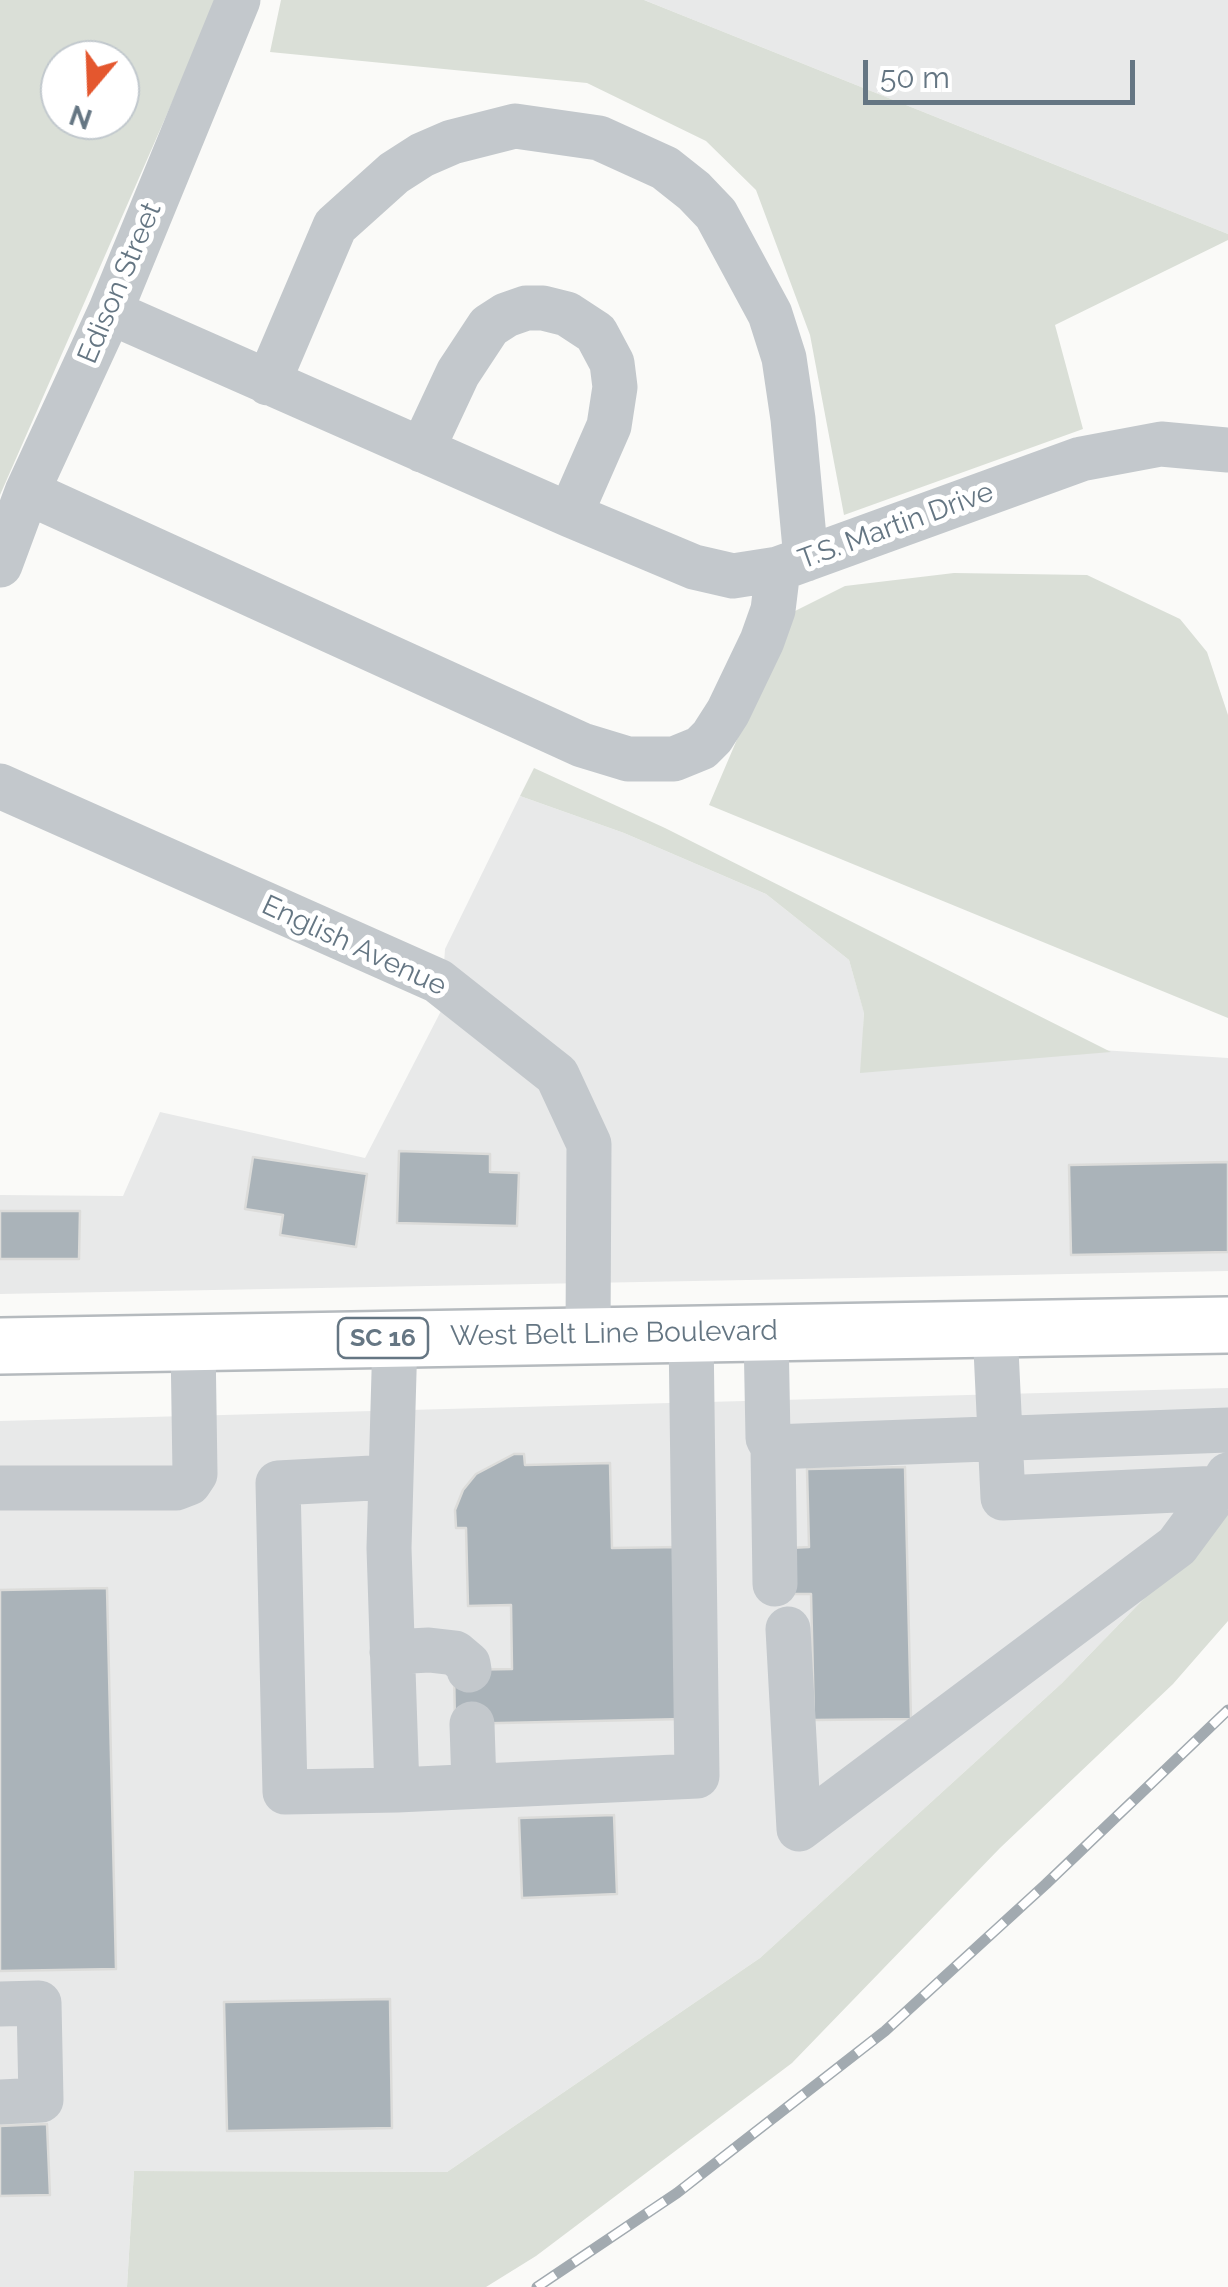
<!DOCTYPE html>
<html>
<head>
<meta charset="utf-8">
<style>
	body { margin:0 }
	#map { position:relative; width:1228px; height:2287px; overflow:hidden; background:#fafaf8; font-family:Raleway,sans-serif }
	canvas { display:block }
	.north { position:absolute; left:40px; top:40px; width:100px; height:100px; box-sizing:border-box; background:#fff; border:2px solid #c1c8cd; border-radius:50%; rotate:199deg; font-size:28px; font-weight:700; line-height:40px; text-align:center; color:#657683 }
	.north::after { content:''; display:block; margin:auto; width:35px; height:45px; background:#e4572e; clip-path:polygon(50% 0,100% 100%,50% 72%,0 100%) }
	.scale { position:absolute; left:863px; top:60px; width:272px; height:45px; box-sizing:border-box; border:5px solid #657683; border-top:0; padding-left:12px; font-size:30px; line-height:35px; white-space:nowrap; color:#657683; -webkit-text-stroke:8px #fff; paint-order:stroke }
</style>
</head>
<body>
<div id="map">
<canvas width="1228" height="2287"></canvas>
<div class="north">N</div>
<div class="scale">50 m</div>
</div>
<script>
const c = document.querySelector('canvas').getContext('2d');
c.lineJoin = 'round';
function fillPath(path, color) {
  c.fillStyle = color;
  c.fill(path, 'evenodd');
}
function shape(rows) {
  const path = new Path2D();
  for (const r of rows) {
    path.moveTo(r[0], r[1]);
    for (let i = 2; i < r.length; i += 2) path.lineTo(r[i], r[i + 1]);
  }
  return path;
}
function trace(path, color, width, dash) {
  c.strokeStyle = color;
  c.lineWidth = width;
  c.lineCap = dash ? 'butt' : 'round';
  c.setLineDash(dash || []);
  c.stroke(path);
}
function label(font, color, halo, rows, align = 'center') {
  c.font = font + ' Raleway,sans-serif';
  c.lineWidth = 10;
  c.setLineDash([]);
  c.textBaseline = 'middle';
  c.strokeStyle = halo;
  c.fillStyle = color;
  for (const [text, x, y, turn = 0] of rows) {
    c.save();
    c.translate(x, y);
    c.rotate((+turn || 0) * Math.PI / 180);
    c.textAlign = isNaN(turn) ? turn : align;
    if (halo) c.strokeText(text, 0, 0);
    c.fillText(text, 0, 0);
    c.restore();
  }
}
fillPath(shape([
	[644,0,1228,0,1228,234],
	[520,796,624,833,766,894,849,960,864,1012,863,1035,1228,1058,1228,1271,0,1294,0,1195,123,1196,160,1112,365,1158,441,1011,445,949],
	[1228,1388,1228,1512,1062,1683,760,1958,447,2172,134,2171,127,2287,0,2287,0,1421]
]), '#e8e9e9');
fillPath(shape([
	[0,0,217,0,0,495],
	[60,60,120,60,120,120,60,120],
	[281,0,644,0,1228,234,1228,240,1055,325,1083,429,844,515,810,335,756,190,706,141,587,83,270,52],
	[954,573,1087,575,1180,619,1207,652,1228,715,1228,1018,709,805,791,613,845,586],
	[534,768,665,828,1111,1052,860,1073,864,1013,849,960,766,894,624,833,520,796],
	[1228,1512,1228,1621,1173,1684,1000,1848,792,2063,536,2256,486,2287,127,2287,134,2171,447,2172,760,1958,1062,1683]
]), '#dadfd7');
const building = shape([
	[399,1151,490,1154,490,1172,519,1173,517,1226,397,1223,399,1151],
	[253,1157,367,1174,356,1247,280,1235,283,1215,245,1209,253,1157],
	[1228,1162,1228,1252,1071,1255,1069,1165,1228,1162],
	[0,1211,80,1211,79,1259,0,1259,0,1211],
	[514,1454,524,1454,525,1465,610,1463,612,1548,681,1547,684,1719,455,1724,454,1670,512,1669,511,1605,468,1606,466,1528,456,1528,455,1510,463,1490,476,1474,514,1454],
	[905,1467,911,1719,814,1720,811,1594,790,1594,789,1548,809,1547,807,1469,905,1467],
	[107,1588,116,1969,0,1971,0,1590,107,1588],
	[614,1815,617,1894,522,1898,519,1818,614,1815],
	[390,1999,392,2128,227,2131,224,2002,390,1999],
	[47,2124,50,2195,0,2196,0,2126,47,2124]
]);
fillPath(building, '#aab3b9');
trace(building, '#dcdcda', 2.5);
const major = shape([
	[0,1346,1228,1325]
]);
trace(major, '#b5babe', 60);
trace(shape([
	[110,312,570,515,694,567,733,576,778,569,1081,459,1161,444,1228,450],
	[268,383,335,226,394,173,422,155,452,142,515,126,599,138,665,168,694,191,716,214,770,314,784,358,793,419,806,559],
	[422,450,458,373,489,326,506,315,526,308,543,308,567,314,596,333,612,363,615,387,609,426,570,515],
	[27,492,582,745,628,759,674,759,701,748,712,737,728,712,762,641,773,610,778,569],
	[0,565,27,492,110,312,238,0],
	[0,786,438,981,557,1075,589,1144,588,1334],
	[995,1328,1003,1498,1220,1488,1228,1475],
	[766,1332,768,1438,773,1447,1228,1430],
	[395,1338,389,1548,397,1790,697,1776,691,1332],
	[773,1447,775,1584],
	[391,1477,278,1483,285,1792,397,1790],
	[0,1488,176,1488,189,1483,195,1474,193,1342],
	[788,1629,799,1829,1177,1546,1220,1488],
	[392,1652,429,1650,455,1653,468,1664,469,1670],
	[472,1724,474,1786],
	[0,2004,39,2003,41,2100,0,2102]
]), '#c3c8cc', 45);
trace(major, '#fff', 55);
const rail = shape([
	[537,2287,677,2193,885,2031,1046,1884,1228,1710]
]);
trace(rail, '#a2aab0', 11);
trace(rail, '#fff', 8, [22]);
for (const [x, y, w] of [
	[383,1338,90]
]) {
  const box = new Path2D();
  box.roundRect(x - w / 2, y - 20, w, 40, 8);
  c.fillStyle = '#fff';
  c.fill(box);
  trace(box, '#657683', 2.5);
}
label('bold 25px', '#657683', null, [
	["SC 16",383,1338]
]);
label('28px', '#657683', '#fff', [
	["Edison Street",120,283,-67],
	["T.S. Martin Drive",896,526,-20],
	["English Avenue",354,946,25],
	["West Belt Line Boulevard",614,1334,-1]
]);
</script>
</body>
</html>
